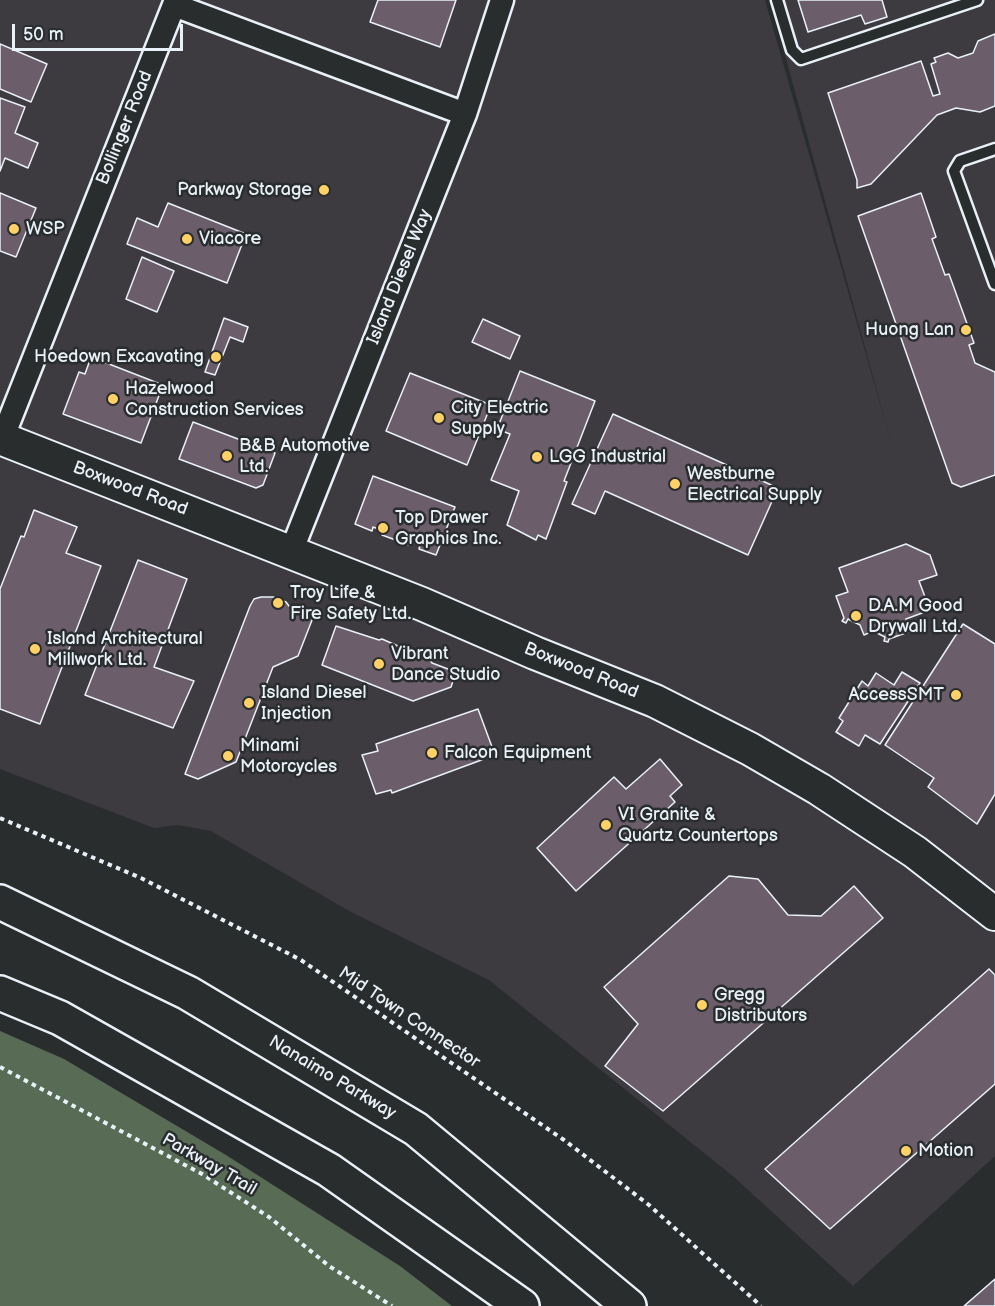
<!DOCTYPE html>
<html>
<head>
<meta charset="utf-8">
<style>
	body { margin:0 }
	#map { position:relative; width:995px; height:1306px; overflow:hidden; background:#2a2d2e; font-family:"Balsamiq Sans",sans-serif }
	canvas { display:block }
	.scale { position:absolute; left:12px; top:24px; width:171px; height:27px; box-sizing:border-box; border:3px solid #e8f1f8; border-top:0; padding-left:8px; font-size:18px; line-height:21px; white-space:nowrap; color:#e8f1f8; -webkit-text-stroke:4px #2a2d2e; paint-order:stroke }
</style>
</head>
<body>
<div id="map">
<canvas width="995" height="1306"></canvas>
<div class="scale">50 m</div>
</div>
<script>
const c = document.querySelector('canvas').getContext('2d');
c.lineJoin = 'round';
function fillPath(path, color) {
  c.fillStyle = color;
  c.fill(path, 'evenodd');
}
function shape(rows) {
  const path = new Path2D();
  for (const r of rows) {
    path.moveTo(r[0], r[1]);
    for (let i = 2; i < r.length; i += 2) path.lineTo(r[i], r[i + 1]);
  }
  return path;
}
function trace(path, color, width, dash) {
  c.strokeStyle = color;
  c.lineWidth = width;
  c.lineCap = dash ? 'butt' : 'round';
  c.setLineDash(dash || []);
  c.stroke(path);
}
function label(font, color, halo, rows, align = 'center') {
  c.font = font + ' "Balsamiq Sans",sans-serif';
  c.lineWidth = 5;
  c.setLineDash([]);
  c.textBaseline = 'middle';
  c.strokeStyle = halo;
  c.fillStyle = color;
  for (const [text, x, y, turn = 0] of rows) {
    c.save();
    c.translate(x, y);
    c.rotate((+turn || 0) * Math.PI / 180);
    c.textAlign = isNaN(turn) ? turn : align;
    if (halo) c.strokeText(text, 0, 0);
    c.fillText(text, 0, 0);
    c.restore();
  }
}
fillPath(shape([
	[0,0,765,0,892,446,770,0,995,0,995,1156,853,1286,734,1177,489,980,351,912,211,831,178,825,154,828,0,769]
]), '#3e3b40');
fillPath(shape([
	[0,1031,64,1059,226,1155,400,1266,452,1306,0,1306]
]), '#586b54');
const building = shape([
	[378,0,456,0,440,47,370,22,378,0],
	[798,0,882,0,887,17,865,24,861,15,808,32,798,0],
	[995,34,995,106,980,112,956,108,937,115,871,184,857,188,857,180,828,93,921,61,933,96,940,94,931,64,936,62,934,58,948,53,958,58,973,53,978,41,995,34],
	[0,44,47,64,31,102,0,89,0,44],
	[0,98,25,107,15,133,38,143,28,168,5,158,0,171,0,98],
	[0,193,36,208,16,257,0,251,0,193],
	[921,193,936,237,932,239,945,275,949,274,974,343,969,345,975,363,995,372,995,475,961,487,952,483,858,216,921,193],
	[168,203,246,234,227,283,127,244,137,218,158,227,168,203],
	[142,257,174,271,157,312,126,299,142,257],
	[224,318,248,327,243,342,230,337,215,375,205,372,224,318],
	[483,319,520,336,510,359,472,342,483,319],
	[91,357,163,385,141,443,63,414,79,372,85,374,91,357],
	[520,371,595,401,564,481,567,482,546,539,538,535,536,540,507,525,519,491,491,480,510,434,497,429,520,371],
	[410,373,491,405,467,465,386,431,410,373],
	[613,414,778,488,748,555,605,491,595,514,572,504,613,414],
	[193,422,275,453,263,485,256,488,179,459,193,422],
	[373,476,455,507,436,555,419,549,420,545,410,542,409,545,382,535,384,531,373,527,372,531,355,524,373,476],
	[34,510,77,527,66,553,101,566,40,724,0,709,0,589,21,536,24,537,34,510],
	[906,544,930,555,937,575,919,581,930,610,906,619,911,631,889,639,888,642,884,641,885,637,873,631,864,635,860,625,848,619,846,623,842,621,844,618,836,596,848,592,839,568,906,544],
	[138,560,187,579,154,667,194,681,173,728,85,695,138,560],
	[261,597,273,597,286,602,289,606,314,615,298,656,273,667,236,762,198,779,185,774,250,606,254,599,261,597],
	[963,624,995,644,995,794,977,824,928,787,934,778,885,745,963,624],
	[336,626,379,640,382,639,430,660,432,663,456,672,451,687,413,701,322,665,336,626],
	[902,672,920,683,880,744,865,735,859,746,836,732,843,721,839,718,862,681,868,686,876,673,894,685,902,672],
	[478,709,495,755,392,793,391,790,376,794,362,755,378,751,376,744,478,709],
	[660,759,682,785,670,796,675,802,576,891,537,848,614,777,626,789,660,759],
	[729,876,758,879,788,915,821,916,854,886,883,918,663,1111,605,1066,638,1024,604,987,729,876],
	[989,969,995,975,995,1084,830,1229,765,1169,989,969],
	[995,1279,995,1306,964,1306,995,1279]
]);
fillPath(building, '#6b5d6a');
trace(building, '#e8f1f8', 1.5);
const lane = shape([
	[777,0,792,50,801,59,977,0],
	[995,149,960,161,954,171,995,284]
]);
const street = shape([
	[2,439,174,5,465,114],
	[291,552,465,114,502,0]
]);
const secondary = shape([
	[0,438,422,604,535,653,655,701,750,749,819,789,915,852,995,914]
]);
const highway = shape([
	[0,902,188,993,416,1129,629,1306],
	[0,993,60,1018,329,1170,522,1306]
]);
trace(lane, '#e8f1f8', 15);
trace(street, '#e8f1f8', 27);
trace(secondary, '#e8f1f8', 36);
trace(highway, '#e8f1f8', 38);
trace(shape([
	[0,818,141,878,301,960,564,1140,649,1205,761,1306],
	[0,1067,202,1174,269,1217,329,1266,392,1306]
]), '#e8f1f8', 4, [4.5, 4.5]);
trace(lane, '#2a2d2e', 10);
trace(street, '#2a2d2e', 22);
trace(secondary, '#2a2d2e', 32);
trace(highway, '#2a2d2e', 33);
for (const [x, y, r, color] of [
	[324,190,6,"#ffd166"],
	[14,229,6,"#ffd166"],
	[187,239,6,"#ffd166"],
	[966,330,6,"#ffd166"],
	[216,357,6,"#ffd166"],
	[113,399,6,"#ffd166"],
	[439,418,6,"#ffd166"],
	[227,456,6,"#ffd166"],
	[537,457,6,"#ffd166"],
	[675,484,6,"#ffd166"],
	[383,528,6,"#ffd166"],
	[278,603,6,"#ffd166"],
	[856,616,6,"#ffd166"],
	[35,649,6,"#ffd166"],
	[379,664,6,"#ffd166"],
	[956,695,6,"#ffd166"],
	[249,703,6,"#ffd166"],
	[432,753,6,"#ffd166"],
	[228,756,6,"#ffd166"],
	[606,825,6,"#ffd166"],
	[702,1005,6,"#ffd166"],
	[906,1151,6,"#ffd166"]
]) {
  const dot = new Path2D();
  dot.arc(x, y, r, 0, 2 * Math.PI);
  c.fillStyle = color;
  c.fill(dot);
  trace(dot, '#2a2d2e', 2);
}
label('18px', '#e8f1f8', '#2a2d2e', [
	["Bollinger Road",125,128,-68],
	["Island Diesel Way",400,277,-68],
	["Boxwood Road",130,489,21],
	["Boxwood Road",581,671,22],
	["Mid Town Connector",409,1018,34],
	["Nanaimo Parkway",332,1078,31],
	["Parkway Trail",209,1165,30]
]);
label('18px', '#e8f1f8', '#2a2d2e', [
	["Parkway Storage",312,190,"right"],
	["WSP",26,229],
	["Viacore",199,239],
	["Huong Lan",954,330,"right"],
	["Hoedown Excavating",204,357,"right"],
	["Hazelwood",125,389],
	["Construction Services",125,410],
	["City Electric",451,408],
	["Supply",451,429],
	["B&B Automotive",239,446],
	["Ltd.",239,467],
	["LGG Industrial",549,457],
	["Westburne",687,474],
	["Electrical Supply",687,495],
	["Top Drawer",395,518],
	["Graphics Inc.",395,539],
	["Troy Life &",290,593],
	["Fire Safety Ltd.",290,614],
	["D.A.M Good",868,606],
	["Drywall Ltd.",868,627],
	["Island Architectural",47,639],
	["Millwork Ltd.",47,660],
	["Vibrant",391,654],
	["Dance Studio",391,675],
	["Island Diesel",261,693],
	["Injection",261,714],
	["AccessSMT",944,695,"right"],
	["Minami",240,746],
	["Motorcycles",240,767],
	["Falcon Equipment",444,753],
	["VI Granite &",618,815],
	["Quartz Countertops",618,836],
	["Gregg",714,995],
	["Distributors",714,1016],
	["Motion",918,1151]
], 'left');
</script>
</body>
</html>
